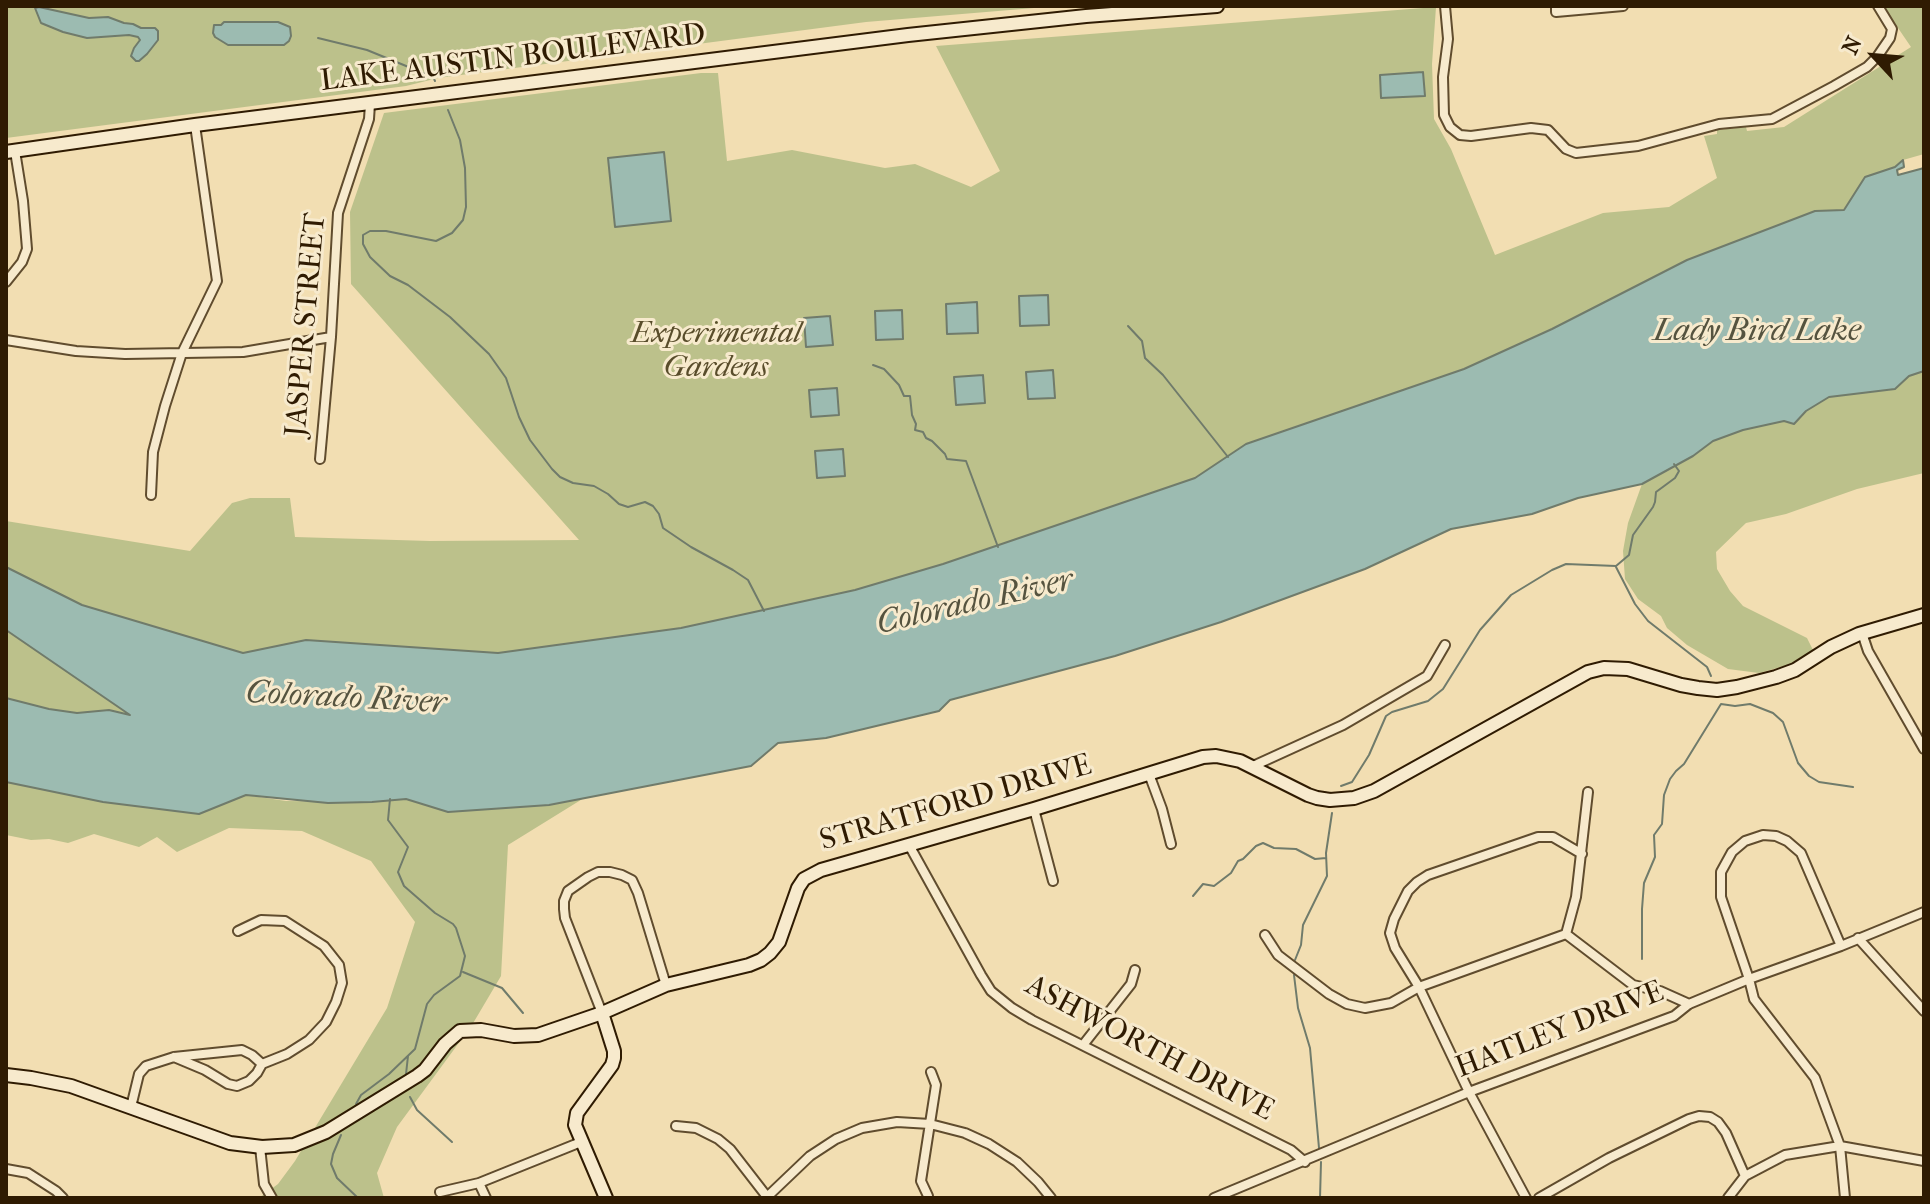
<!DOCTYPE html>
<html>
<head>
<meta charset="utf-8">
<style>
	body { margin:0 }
	#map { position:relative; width:1930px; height:1204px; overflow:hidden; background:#f2deb2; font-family:"IM FELL French Canon",serif }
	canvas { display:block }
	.frame { position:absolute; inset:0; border:8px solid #2f1b02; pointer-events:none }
	.north { position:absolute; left:1834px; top:16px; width:80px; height:80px; -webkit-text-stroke:6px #f7eacd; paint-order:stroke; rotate:296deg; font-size:22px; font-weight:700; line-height:32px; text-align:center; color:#2f1b02 }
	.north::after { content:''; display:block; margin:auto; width:28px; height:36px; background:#2f1b02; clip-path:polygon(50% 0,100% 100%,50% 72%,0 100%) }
</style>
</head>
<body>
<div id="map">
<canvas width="1930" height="1204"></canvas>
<div class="frame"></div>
<div class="north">N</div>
</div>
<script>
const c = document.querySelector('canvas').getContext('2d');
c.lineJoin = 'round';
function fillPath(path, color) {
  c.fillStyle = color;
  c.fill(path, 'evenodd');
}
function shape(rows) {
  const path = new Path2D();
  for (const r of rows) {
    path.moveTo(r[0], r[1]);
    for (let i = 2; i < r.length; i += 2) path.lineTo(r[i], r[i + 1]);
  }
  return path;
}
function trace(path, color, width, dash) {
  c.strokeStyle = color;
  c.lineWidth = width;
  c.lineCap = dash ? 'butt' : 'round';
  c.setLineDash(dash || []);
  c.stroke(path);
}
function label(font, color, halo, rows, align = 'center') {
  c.font = font + ' "IM FELL French Canon",serif';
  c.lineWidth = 6;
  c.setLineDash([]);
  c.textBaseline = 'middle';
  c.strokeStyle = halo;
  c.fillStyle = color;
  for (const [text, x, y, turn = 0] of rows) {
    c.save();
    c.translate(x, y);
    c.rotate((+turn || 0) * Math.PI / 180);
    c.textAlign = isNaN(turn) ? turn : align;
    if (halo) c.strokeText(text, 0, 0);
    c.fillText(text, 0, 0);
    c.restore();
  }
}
fillPath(shape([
	[6,6,1058,6,866,22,438,78,406,86,6,138],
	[1883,6,1924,6,1924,154,1903,160,1896,167,1865,177,1844,210,1814,211,1687,260,1552,329,1464,369,1246,444,1195,478,943,564,858,589,681,628,498,653,306,640,243,653,82,605,6,567,6,521,190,551,232,503,250,498,290,498,295,537,430,541,579,540,351,284,350,212,384,113,701,73,718,73,727,161,792,150,885,168,915,164,971,187,1000,171,936,46,1436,7,1432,64,1434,119,1451,149,1495,255,1603,213,1669,207,1717,178,1704,136,1717,134,1717,130,1746,127,1747,131,1784,127,1911,47],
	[1924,371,1924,473,1857,489,1786,514,1746,523,1716,552,1717,569,1730,591,1743,606,1807,638,1813,650,1788,665,1759,673,1728,669,1687,645,1667,628,1661,616,1638,599,1625,579,1623,551,1628,523,1642,484,1693,456,1713,441,1743,430,1784,421,1794,423,1806,411,1829,397,1895,389,1909,376],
	[6,630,91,687,132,716,109,710,77,713,49,709,6,698],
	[6,782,103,802,199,814,246,795,286,801,372,802,406,799,448,812,549,805,584,798,508,845,501,976,472,1025,397,1127,377,1173,384,1198,259,1198,278,1184,295,1161,387,1008,415,922,371,861,302,831,229,828,177,852,157,837,139,847,94,834,68,843,49,839,31,840,6,835]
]), '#bcc18b');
const water = shape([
	[39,7,89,18,108,17,124,23,133,24,141,28,155,28,158,31,158,40,147,54,139,61,136,61,131,56,134,48,140,40,138,37,129,35,87,38,63,32,41,23,35,8,39,7],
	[224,22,278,22,290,27,291,36,289,41,284,45,228,45,215,37,213,33,214,25,221,25,224,22],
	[1423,72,1425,96,1381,98,1380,75,1423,72],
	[664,152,671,221,615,227,608,158,664,152],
	[1903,160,1904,167,1897,170,1898,175,1924,168,1924,371,1909,376,1895,389,1829,397,1806,411,1794,424,1784,421,1743,430,1713,441,1693,456,1642,484,1578,498,1532,514,1451,529,1365,569,1221,622,1115,656,950,700,939,711,826,738,778,743,751,766,549,805,448,812,406,799,372,802,328,803,246,795,199,814,103,802,6,782,6,698,49,709,77,713,109,710,130,715,6,630,6,567,82,605,243,653,306,640,498,653,681,628,855,590,943,564,1195,478,1246,444,1464,369,1552,329,1687,260,1815,211,1844,210,1865,177,1895,167,1903,160],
	[1048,295,1049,325,1020,326,1019,296,1048,295],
	[977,302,978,333,947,334,946,304,977,302],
	[902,310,903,339,876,340,875,311,902,310],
	[830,316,833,345,806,347,804,318,830,316],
	[1053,370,1055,398,1028,399,1026,372,1053,370],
	[983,375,985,403,956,405,954,377,983,375],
	[837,388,839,415,811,417,809,390,837,388],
	[843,449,845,476,817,478,815,451,843,449]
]);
fillPath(water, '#9cbbb1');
trace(water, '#707b6b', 2);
trace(shape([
	[318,38,367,50,433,77,435,81],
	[448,110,460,140,465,168,466,207,463,220,452,233,436,241,386,231,370,231,363,235,363,244,370,257,390,276,408,285,450,317,489,354,506,378,519,417,530,440,552,469,560,477,573,483,594,486,608,494,619,504,628,507,645,502,653,506,659,514,663,528,691,547,733,570,748,580,764,611],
	[1128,326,1142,341,1145,358,1163,375,1228,457],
	[873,365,884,369,899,385,904,396,910,396,912,415,916,424,915,430,923,432,926,438,932,441,945,454,947,459,966,461,998,547],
	[1616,567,1635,604,1648,621,1707,667,1711,676],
	[1341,786,1352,782,1369,755,1386,716,1392,712,1428,701,1443,689,1480,630,1511,595,1552,570,1566,564,1616,566,1629,555,1633,535,1653,507,1655,502,1656,492,1675,478,1679,471,1674,464],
	[1193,896,1203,884,1214,886,1231,873,1238,861,1243,859,1256,846,1263,843,1274,848,1296,849,1315,859,1326,858],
	[1642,959,1642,909,1644,883,1655,857,1654,835,1662,824,1664,795,1670,779,1676,771,1684,764,1721,704,1735,706,1750,704,1773,713,1783,722,1798,763,1809,776,1819,782,1853,787],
	[1295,960,1301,945,1303,925,1327,876,1326,853,1332,813],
	[463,972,502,988,523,1013],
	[1294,975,1298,1008,1310,1048,1319,1148],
	[406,1074,408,1056],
	[410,1097,417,1110,452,1142],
	[356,1104,361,1095,389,1074,415,1049,427,1004,434,995,460,976,465,956,456,928,453,924,435,913,404,886,398,872,408,847,388,820,390,799],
	[341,1135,333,1154,331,1164,337,1178,358,1198],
	[1320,1198,1321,1162]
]), '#707b6b', 2);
const street = shape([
	[1445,6,1448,39,1443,77,1444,115,1450,127,1460,135,1471,136,1531,128,1548,130,1566,149,1576,153,1638,146,1719,124,1772,119,1834,86,1867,67,1877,57,1890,38,1892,29,1878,6],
	[1556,6,1556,12,1623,6],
	[6,282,22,262,27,249,23,201,15,151],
	[6,340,76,351,125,354,243,352,331,337],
	[320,459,331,337,338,213,369,119,370,104],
	[151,495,153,452,165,406,182,353,217,281,195,125],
	[1862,633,1868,651,1924,749],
	[1251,767,1343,725,1427,676,1445,645],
	[1149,774,1162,809,1171,844],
	[1034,809,1053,881],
	[909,845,981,975,991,991,1012,1008,1032,1020,1291,1150,1305,1162],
	[1566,934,1576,897,1588,792],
	[1566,934,1633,985,1660,991,1689,1004],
	[1265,935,1278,955,1329,994,1347,1004,1365,1008,1391,1003,1419,987,1566,934],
	[1858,938,1924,1011],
	[1841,946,1801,853,1787,841,1776,836,1763,835,1745,841,1732,852,1721,872,1721,897,1749,979,1754,999,1815,1078,1840,1146,1845,1198],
	[602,1013,565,918,564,909,564,901,568,891,588,877,598,872,610,872,622,875,632,880,638,893,666,985],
	[1083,1045,1131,984,1135,970],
	[174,1057,205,1070,228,1084,237,1086,249,1081,257,1073,262,1064,287,1054,309,1040,326,1022,336,1002,342,983,339,965,324,946,285,921,261,920,238,931],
	[131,1107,139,1074,146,1066,174,1057,242,1050,252,1055,262,1064],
	[676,1126,696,1128,718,1139,730,1149,768,1198],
	[260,1147,264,1184,272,1198],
	[6,1169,28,1173,56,1191,63,1198],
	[479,1183,486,1198],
	[440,1192,479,1183,581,1142],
	[928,1196,921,1181,936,1085,931,1072],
	[767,1197,810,1156,836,1139,862,1128,897,1122,930,1124,965,1133,989,1144,1017,1162,1038,1182,1051,1198],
	[1214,1198,1469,1092,1674,1016,1689,1004,1749,979,1841,946,1924,912],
	[1526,1198,1469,1092,1419,987,1395,948,1390,933,1394,919,1408,891,1417,882,1428,875,1538,837,1553,837,1582,854],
	[1539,1198,1609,1158,1689,1119,1699,1116,1710,1117,1718,1122,1726,1133,1745,1176],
	[1728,1198,1745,1176,1785,1155,1840,1146,1924,1161]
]);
const secondary = shape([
	[6,152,195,125,908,35,1086,16,1217,6],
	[602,1013,614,1051,614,1058,612,1065,577,1113,575,1125,606,1198],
	[6,1075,31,1078,71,1086,230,1143,262,1147,294,1145,326,1132,417,1076,425,1070,445,1044,460,1031,481,1030,514,1036,538,1035,602,1013,666,985,749,965,761,960,770,953,779,942,798,888,804,879,821,870,1034,809,1203,757,1216,756,1240,761,1308,795,1317,798,1330,800,1354,798,1374,791,1588,672,1604,668,1628,669,1681,685,1698,688,1717,690,1737,687,1776,677,1795,670,1831,647,1859,634,1924,615]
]);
trace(street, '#604c2e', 12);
trace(secondary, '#2f1b02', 16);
trace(street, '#f7eacd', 8);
trace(secondary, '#f7eacd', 12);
label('30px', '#2f1b02', '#f7eacd', [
	["LAKE AUSTIN BOULEVARD",513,59,-7],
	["JASPER STREET",307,325,-85],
	["STRATFORD DRIVE",956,804,-16],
	["HATLEY DRIVE",1560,1031,-21],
	["ASHWORTH DRIVE",1149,1049,28]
]);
label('italic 30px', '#594d2b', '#f7eacd', [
	["Experimental",716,335],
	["Gardens",716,369]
]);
label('italic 32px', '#55533f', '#f7eacd', [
	["Lady Bird Lake",1757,332],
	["Colorado River",975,603,-13],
	["Colorado River",346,699,3]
]);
</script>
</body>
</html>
